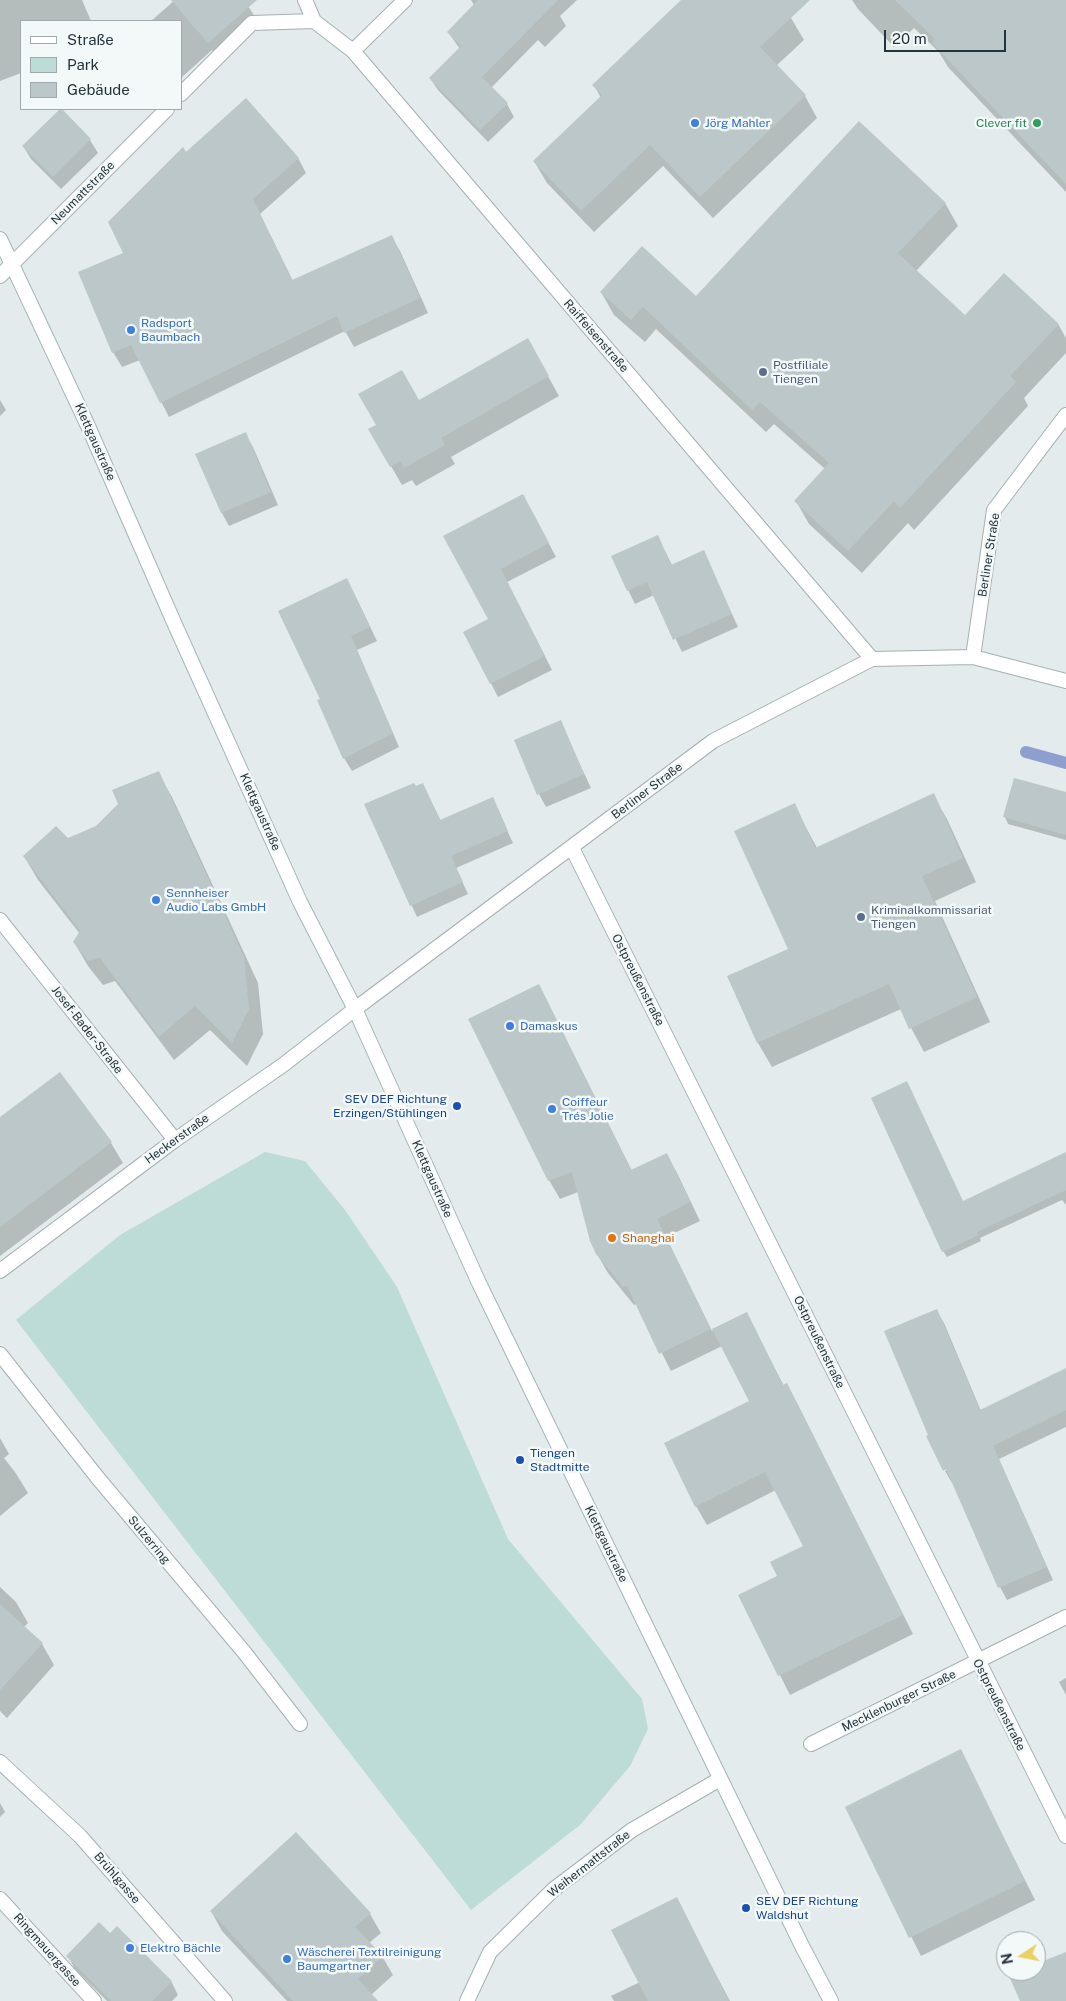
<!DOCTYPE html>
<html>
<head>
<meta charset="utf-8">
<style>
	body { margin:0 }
	#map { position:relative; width:1066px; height:2001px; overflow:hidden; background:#e3ebec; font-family:"Public Sans",sans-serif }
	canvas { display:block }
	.legend { position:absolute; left:20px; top:20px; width:162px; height:90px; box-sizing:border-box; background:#f3f8f8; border:1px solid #a0aaad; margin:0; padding:6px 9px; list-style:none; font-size:15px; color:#24343c }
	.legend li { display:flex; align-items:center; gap:10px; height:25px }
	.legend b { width:25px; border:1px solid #a0aaad }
	.north { position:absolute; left:996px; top:1931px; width:50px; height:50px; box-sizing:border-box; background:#f3f8f8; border:1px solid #a0aaad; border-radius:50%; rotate:259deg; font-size:14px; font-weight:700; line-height:20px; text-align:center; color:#24343c }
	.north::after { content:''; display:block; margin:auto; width:18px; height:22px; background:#e9d164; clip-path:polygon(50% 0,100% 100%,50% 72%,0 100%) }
	.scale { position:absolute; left:884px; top:30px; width:122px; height:22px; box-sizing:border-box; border:2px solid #24343c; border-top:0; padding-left:6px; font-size:15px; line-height:18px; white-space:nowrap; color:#24343c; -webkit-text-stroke:4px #f3f8f8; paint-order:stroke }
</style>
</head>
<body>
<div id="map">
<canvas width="1066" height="2001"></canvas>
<ul class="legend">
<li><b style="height:6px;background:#fff"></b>Straße</li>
<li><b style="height:14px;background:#bddbd7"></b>Park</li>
<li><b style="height:14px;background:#bbc7c9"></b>Gebäude</li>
</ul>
<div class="north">N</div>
<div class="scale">20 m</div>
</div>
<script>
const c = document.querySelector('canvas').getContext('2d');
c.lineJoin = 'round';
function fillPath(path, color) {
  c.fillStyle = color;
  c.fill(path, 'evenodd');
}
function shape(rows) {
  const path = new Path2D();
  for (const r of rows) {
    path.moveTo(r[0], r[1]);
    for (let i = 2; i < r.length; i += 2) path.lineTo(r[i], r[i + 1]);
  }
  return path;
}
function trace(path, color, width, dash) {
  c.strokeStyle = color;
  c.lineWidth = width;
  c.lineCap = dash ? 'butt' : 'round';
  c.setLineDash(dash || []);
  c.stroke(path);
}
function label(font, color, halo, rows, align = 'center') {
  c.font = font + ' "Public Sans",sans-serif';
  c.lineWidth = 5;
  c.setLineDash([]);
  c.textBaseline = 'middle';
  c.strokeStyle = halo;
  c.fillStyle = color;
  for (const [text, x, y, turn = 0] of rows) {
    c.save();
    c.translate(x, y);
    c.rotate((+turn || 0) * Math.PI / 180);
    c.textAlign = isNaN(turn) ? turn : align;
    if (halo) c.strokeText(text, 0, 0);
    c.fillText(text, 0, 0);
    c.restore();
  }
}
fillPath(shape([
	[265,1152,305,1161,345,1210,397,1287,508,1539,642,1699,648,1729,630,1766,580,1825,471,1910,16,1320,120,1235]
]), '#bddbd7');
fillPath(shape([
	[0,0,82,0,91,21,21,21,21,73,0,81],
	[175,0,244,0,257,20,216,55,212,50,181,78,181,21,151,21],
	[471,0,577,0,560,16,566,26,545,47,538,40,491,88,507,104,514,117,488,142,438,90,430,78,460,49,448,32,474,5],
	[682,0,774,0,791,18,804,40,776,66,805,96,817,118,713,218,663,166,594,232,547,183,534,161,601,98,594,85],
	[852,0,1066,0,1066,192,948,67,939,52,914,28,894,47,858,9],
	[90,140,98,153,61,189,31,159,23,146],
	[186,154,298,158,306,173,260,214,293,281,391,236,400,251,428,313,354,347,345,331,169,417,140,360,122,367,113,352,124,253],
	[945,203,958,226,916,271,965,317,1058,324,1066,338,1066,353,1024,398,1028,406,914,530,908,523,862,573,809,524,796,501,825,469,774,424,766,432,656,329,645,342,614,315,601,292,696,297],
	[528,340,559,396,451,457,455,464,416,486,412,480,402,485,370,430],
	[0,400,6,410,0,416],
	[245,434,253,447,278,505,229,526,222,513,197,455],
	[530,508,556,557,507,582,552,670,498,697,465,632,489,620,445,536],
	[658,537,672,565,703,552,738,627,682,652,654,595,635,604,612,557],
	[354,593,377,641,357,650,399,747,352,771,344,758,322,700],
	[560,722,591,788,546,807,539,794],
	[158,773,172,797,258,983,263,1034,247,1066,210,1030,174,1060,115,981,103,985,88,966,74,942,80,934,38,880,24,856,96,827],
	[423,785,441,821,492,799,513,843,456,868,468,894,417,917,365,805],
	[1066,794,1066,840,1008,824,1005,817],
	[933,795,947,819,976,882,935,901,990,1022,924,1052,901,1009,772,1067,758,1043,728,977,789,950,794,805,817,848],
	[539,985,632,1171,667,1155,677,1173,700,1221,666,1237,712,1331,746,1313,784,1386,786,1384,797,1403,913,1634,790,1695,740,1596,779,1576,805,1547,776,1490,707,1525,696,1506,750,1402,722,1346,671,1371,637,1304,634,1305,608,1273,597,1254,578,1192,560,1199,549,1180],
	[60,1074,111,1143,123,1163,0,1256,0,1119],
	[1066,1153,1066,1205,1062,1200,980,1238,981,1241,947,1257,943,1251,963,1202],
	[936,1310,944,1323,981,1411,1066,1369,1066,1427,999,1459,1053,1580,1007,1600,1000,1587,953,1482,952,1483,945,1471,952,1467,930,1436],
	[0,1438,9,1454,4,1458,15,1472,28,1493,0,1516],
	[0,1587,16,1602,28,1623,24,1627,42,1644,54,1665,7,1718,0,1711],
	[1066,1678,1066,1695,1059,1682],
	[960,1751,1035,1900,921,1956,846,1807],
	[0,1803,5,1812,0,1817],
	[296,1834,370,1914,381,1933,369,1943,382,1956,393,1975,371,1995,375,2001,287,2001,222,1931,211,1911],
	[676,1899,730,2001,614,2001,611,1996,640,1982],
	[110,1935,171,1981,178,1995,172,2001,107,2001,75,1969,68,1956]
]), '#0003');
trace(shape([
	[1026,752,1066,763]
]), '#8e9fcd', 12);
fillPath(shape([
	[171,0,257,0,208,43],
	[478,0,558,0,482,77,508,103,480,130,429,78,461,46,447,32],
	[681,0,810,0,760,47,806,95,700,197,650,145,581,211,533,161,602,95,592,85],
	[895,0,1066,0,1066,184,932,43,935,39],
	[246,98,299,158,253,199,292,280,392,235,420,298,344,333,337,316,160,403,131,345,112,353,78,272,123,253,108,222,183,147,186,152],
	[60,109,62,109,91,139,53,177,22,146],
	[859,121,946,203,898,253,965,315,1004,273,1059,324,1010,376,1016,382,900,508,894,501,848,551,794,501,829,463,760,402,752,410,643,307,631,320,600,292,642,246,696,296],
	[528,338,549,376,441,438,445,445,404,468,400,461,390,467,368,429,376,425,358,394,402,370,419,400],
	[246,432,271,492,221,513,195,454],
	[523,494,549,543,501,569,545,656,490,684,463,632,488,619,443,536],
	[658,535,671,565,704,550,732,614,673,640,647,582,627,591,611,556],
	[347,578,370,627,351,636,393,733,343,759,317,700,320,699,278,611],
	[561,720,584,774,537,795,514,740],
	[159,771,244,957,249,1009,232,1043,195,1006,159,1037,100,958,88,961,73,942,80,931,23,856,56,826,68,838,96,826,118,804,112,790],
	[1014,778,1066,792,1066,835,1003,817],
	[414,783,416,786,423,783,440,820,493,797,508,831,451,856,463,882,410,906,364,804],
	[934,793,963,858,922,876,977,997,909,1029,889,984,757,1043,727,976,788,949,734,831,795,803,815,848],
	[539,984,631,1170,667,1153,690,1202,657,1219,711,1329,659,1354,627,1286,623,1287,596,1254,590,1241,572,1172,548,1181,468,1019],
	[60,1072,112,1142,0,1227,0,1117],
	[907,1081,963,1201,1066,1152,1066,1190,977,1232,979,1235,942,1252,871,1098],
	[937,1309,980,1410,1066,1368,1066,1410,993,1446,1047,1567,998,1588,946,1469,943,1471,926,1436,928,1435,884,1331],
	[747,1312,783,1385,787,1383,903,1615,778,1676,738,1595,777,1576,770,1562,803,1546,765,1472,695,1507,664,1443,749,1401,712,1329],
	[0,1604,43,1643,0,1690],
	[961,1749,1025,1881,909,1938,845,1807],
	[296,1832,371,1913,355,1927,383,1956,358,1979,378,2001,293,2001,210,1911],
	[677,1897,729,2001,648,2001,611,1930],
	[99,1922,110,1933,117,1926,172,1981,152,2001,111,2001,66,1956],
	[1066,1952,1066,2001,1020,2001,1009,1976,1021,1971,1036,1971,1036,1964]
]), '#bbc7c9');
const service = shape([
	[0,1354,97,1477,244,1652,300,1724],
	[0,1899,94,2001]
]);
const minor = shape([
	[305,0,314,21,353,51,872,659],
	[353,51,405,0],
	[181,94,252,23,314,21],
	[0,276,167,109],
	[973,657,994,510,1066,415],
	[572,848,1066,1836],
	[0,920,175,1140],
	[355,1009,713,741,872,659,973,657,1066,681],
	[811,1744,1066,1617],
	[0,1762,80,1836,225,2001],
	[467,2001,490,1952,554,1889,632,1830,720,1779]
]);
const tertiary = shape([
	[0,1271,175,1140,283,1065,355,1009]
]);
const secondary = shape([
	[0,239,88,426,176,627,300,902,355,1009,479,1283,802,1946,831,2001]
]);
trace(service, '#a6b0b4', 16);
trace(minor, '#a6b0b4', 16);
trace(tertiary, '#a6b0b4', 16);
trace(secondary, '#a5b5ba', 16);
trace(service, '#fff', 14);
trace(minor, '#fff', 14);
trace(tertiary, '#fff', 14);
trace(secondary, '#fff', 14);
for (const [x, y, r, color] of [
	[695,123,5,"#3f7fe0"],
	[1037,123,5,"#2e9e5b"],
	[131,330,5,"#3f7fe0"],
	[763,372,5,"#5c6f8a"],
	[156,900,5,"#3f7fe0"],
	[861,917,5,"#5c6f8a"],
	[510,1026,5,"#3f7fe0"],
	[457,1106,5,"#1a4fb4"],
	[552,1109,5,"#3f7fe0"],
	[612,1238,5,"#e8710a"],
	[520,1460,5,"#1a4fb4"],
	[746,1908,5,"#1a4fb4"],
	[130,1948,5,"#3f7fe0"],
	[287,1959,5,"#3f7fe0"]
]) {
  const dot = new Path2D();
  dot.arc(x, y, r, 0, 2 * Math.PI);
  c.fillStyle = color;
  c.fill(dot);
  trace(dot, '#f3f8f8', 2);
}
label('12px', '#366cbe', '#f3f8f8', [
	["Jörg Mahler",705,123],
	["Radsport",141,323],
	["Baumbach",141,337],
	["Sennheiser",166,893],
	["Audio Labs GmbH",166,907],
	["Damaskus",520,1026],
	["Coiffeur",562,1102],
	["Trés Jolie",562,1116],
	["Elektro Bächle",140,1948],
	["Wäscherei Textilreinigung",297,1952],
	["Baumgartner",297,1966]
], 'left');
label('12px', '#27864d', '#f3f8f8', [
	["Clever fit",1027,123]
], 'right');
label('12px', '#24343c', '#f3f8f8', [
	["Neumattstraße",83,193,-45],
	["Raiffeisenstraße",596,336,49],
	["Klettgaustraße",95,442,66],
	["Berliner Straße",989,555,-81],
	["Berliner Straße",647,791,-37],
	["Klettgaustraße",260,812,66],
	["Ostpreußenstraße",638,980,63],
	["Josef-Bader-Straße",87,1030,52],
	["Heckerstraße",177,1139,-36],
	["Klettgaustraße",432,1179,66],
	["Ostpreußenstraße",819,1342,64],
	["Sulzerring",149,1540,50],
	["Klettgaustraße",606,1544,64],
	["Mecklenburger Straße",899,1701,-26],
	["Ostpreußenstraße",999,1705,63],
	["Weihermattstraße",589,1864,-38],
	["Brühlgasse",117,1878,49],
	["Ringmauergasse",47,1950,48]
]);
label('12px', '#4e5e75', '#f3f8f8', [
	["Postfiliale",773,365],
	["Tiengen",773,379],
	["Kriminalkommissariat",871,910],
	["Tiengen",871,924]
], 'left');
label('12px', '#164399', '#f3f8f8', [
	["SEV DEF Richtung",447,1099,"right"],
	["Erzingen/Stühlingen",447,1113,"right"],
	["Tiengen",530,1453],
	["Stadtmitte",530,1467],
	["SEV DEF Richtung",756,1901],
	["Waldshut",756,1915]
], 'left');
label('12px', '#c56008', '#f3f8f8', [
	["Shanghai",622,1238]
], 'left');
</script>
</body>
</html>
